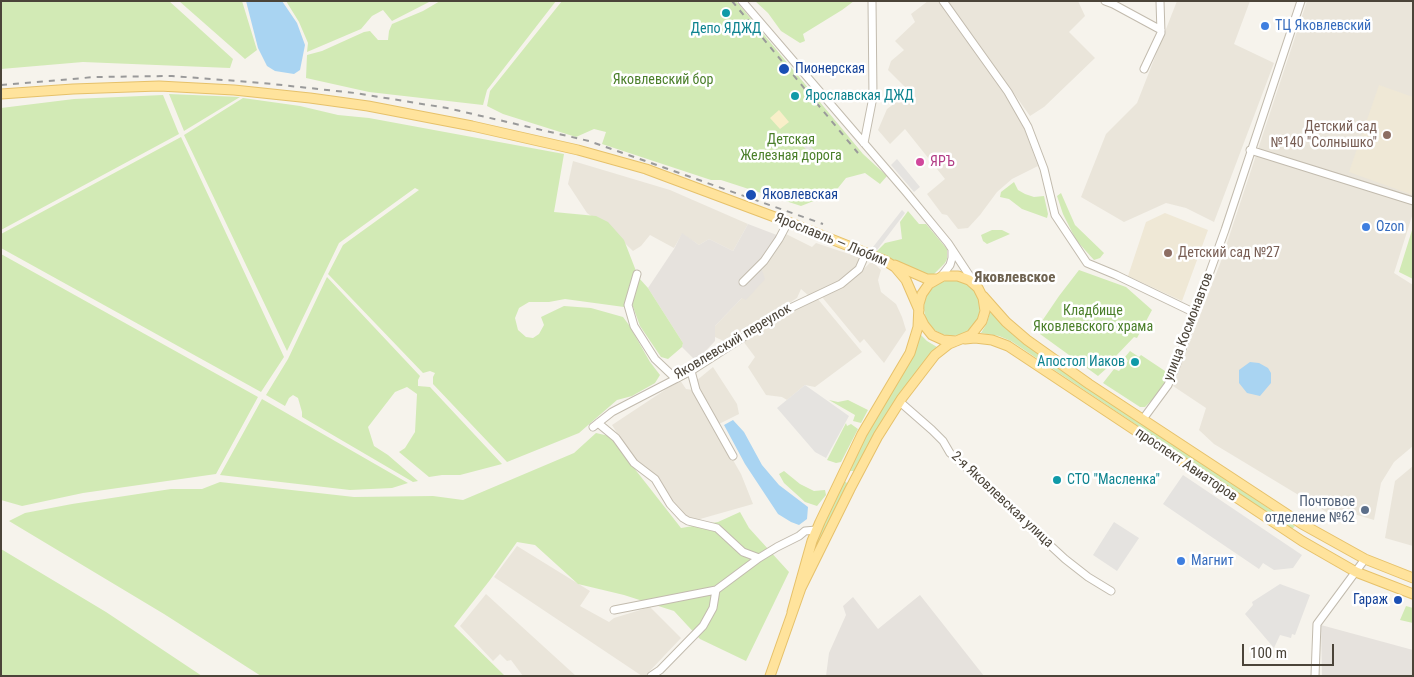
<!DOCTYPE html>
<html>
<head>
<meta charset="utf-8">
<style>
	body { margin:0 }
	#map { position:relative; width:1414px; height:677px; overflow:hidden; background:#f6f3ec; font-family:"Roboto Condensed",sans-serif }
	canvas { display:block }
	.frame { position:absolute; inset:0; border:2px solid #4b4439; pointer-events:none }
	.scale { position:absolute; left:1242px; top:644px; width:92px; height:22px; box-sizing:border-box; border:2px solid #4b4439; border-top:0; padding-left:6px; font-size:15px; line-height:18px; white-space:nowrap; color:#4b4439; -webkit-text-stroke:4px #fff; paint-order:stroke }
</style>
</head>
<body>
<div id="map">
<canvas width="1414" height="677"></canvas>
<div class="frame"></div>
<div class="scale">100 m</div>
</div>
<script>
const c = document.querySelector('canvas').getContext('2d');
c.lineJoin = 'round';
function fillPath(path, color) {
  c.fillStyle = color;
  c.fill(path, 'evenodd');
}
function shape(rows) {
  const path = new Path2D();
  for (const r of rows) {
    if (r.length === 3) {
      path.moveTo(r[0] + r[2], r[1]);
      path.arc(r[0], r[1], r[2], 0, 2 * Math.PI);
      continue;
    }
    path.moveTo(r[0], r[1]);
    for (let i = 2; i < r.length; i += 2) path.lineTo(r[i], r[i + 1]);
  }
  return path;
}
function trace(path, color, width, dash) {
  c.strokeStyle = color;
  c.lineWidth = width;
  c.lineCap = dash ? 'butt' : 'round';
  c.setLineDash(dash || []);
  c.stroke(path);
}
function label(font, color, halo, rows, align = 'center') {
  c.font = font + ' "Roboto Condensed",sans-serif';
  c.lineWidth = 5;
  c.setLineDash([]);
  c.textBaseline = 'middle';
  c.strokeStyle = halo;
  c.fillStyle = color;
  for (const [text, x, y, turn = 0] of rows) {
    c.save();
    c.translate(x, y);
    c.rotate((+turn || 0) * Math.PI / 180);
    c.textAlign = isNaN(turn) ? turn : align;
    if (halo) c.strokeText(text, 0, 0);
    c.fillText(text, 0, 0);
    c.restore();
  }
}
fillPath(shape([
	[928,1,938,1,1000,87,1023,125,1038,166,1012,179,997,192,980,215,968,228,958,229,947,215,942,214,927,194,945,179,905,129,890,144,878,130,887,109,910,92,888,70,891,61,904,50,895,41,915,22,911,14],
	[948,1,1078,1,1085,16,1069,32,1095,58,1044,107,1030,116],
	[1177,1,1250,1,1234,44,1274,63,1214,222,1186,208,1166,203,1124,222,1081,197,1106,134,1137,103],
	[1307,1,1413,1,1413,213,1394,273,1413,285,1413,446,1394,462,1381,483,1374,520,1344,511,1330,514,1214,444,1199,430,1206,408,1173,386,1221,261],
	[573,161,670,190,748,224,733,251,709,239,699,245,682,234,674,248,650,235,641,246,633,251,610,229,587,213,568,184],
	[786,234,812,247,816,243,861,258,858,268,841,281,809,296,801,289,797,298,737,338,726,342,715,337,715,326,742,298,762,270,782,237],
	[872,261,881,270,878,280,881,292,896,304,902,317,906,330,884,363,864,339,860,343,822,297,852,280],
	[817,298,862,352,815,387,805,385,787,400,782,397,766,395,748,367,755,357,743,341,794,308],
	[713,367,737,404,739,414,719,424,696,381],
	[680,380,686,389,693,390,741,474,753,504,693,521,672,504,656,476,636,463,612,425],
	[1413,466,1413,546,1385,538,1395,481],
	[517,546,590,591,580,606,609,622,614,618,650,607,681,638,645,676,642,676,494,577],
	[486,594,576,676,523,676,511,660,507,661,500,654,493,661,460,626]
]), '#eae5da');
fillPath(shape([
	[748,224,782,237,762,270,765,279,746,300,742,298,715,326,715,341,696,361,682,347,683,343,648,288,674,249,682,233,699,245,709,239,733,251],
	[920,595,984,676,826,676,829,653,846,615,843,606,853,597,878,629],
	[1321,625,1413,650,1413,676,1322,676]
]), '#e6e2dd');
fillPath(shape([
	[1379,85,1413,97,1413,195,1349,172],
	[1165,213,1208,230,1182,301,1128,276,1146,222]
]), '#efe8d6');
fillPath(shape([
	[1,1,169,1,233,59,230,68,83,62,1,69],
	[179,1,242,1,257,50,245,59],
	[286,1,431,1,392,21,383,10,372,16,361,29,307,52,308,43,299,22],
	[440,1,556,1,487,90,483,105,369,92,306,78,307,55,322,51,364,32,370,31,378,40,388,40,389,31,392,24,423,11],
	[562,1,736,1,863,154,887,176,880,184,865,173,846,178,834,193,801,206,721,180,711,180,602,144,606,132,594,129,576,137,503,114,487,106,490,91],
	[755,1,854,1,842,10,803,34,805,41,800,43,781,31,768,13],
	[169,94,240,97,184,131],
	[163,95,179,134,1,230,1,108,74,99],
	[243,98,300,106,338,115,369,118,564,154,554,212,596,216,608,222,624,240,636,271,624,307,565,299,549,302,529,302,519,308,515,318,518,330,526,337,533,338,539,334,544,325,541,317,564,306,591,308,623,317,629,325,650,362,660,375,655,383,632,396,617,400,579,433,507,462,433,384,433,377,435,373,430,371,423,373,328,274,343,245,419,190,415,188,339,243,287,351,184,135],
	[181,137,284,357,261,392,1,248,1,234],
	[1014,182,1018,190,1025,194,1034,197,1044,196,1048,214,1047,218,1022,209,1009,199,1000,197,1001,192],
	[1061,193,1075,225,1104,253,1100,258,1094,260,1076,240,1063,214,1057,196],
	[908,211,919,224,926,224,947,249,947,259,945,263,934,274,925,274,875,253,885,243,902,239,900,222],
	[1413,227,1413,279,1399,272],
	[992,230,1002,230,1010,234,987,244,983,241,981,235],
	[1,254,258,397,216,474,83,493,22,506,1,500],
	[1079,270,1126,287,1152,310,1137,338,1134,337,1115,357,1116,360,1098,376,1040,334,1040,324,1059,296],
	[327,277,420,376,418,380,418,386,430,387,502,464,460,475,442,475,429,477,399,452,405,448,415,432,417,394,407,387,395,392,368,427,374,446,388,455,418,481,413,482,302,417,302,412,298,398,293,395,289,398,285,406,266,395,288,359],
	[639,278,648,288,683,343,682,347,668,359,661,357,640,326,632,304],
	[952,308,28],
	[990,312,1020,341,1295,526,1292,529,1011,341,999,336,981,333,987,323],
	[920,334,927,341,937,347,921,365,883,421,855,471,850,471,850,465],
	[1130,351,1139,357,1141,355,1168,373,1170,376,1161,391,1145,407,1140,407,1103,383,1114,369,1119,371,1128,361,1125,357],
	[262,399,408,483,392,488,350,490,220,475],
	[829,400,838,402,848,400,868,410,861,423,853,421,855,415],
	[846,423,847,426,851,424,858,429,841,462,836,463,827,460],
	[596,433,609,436,681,528,718,522,740,512,749,528,789,572,746,661,700,639,674,611,624,595,578,584,535,545,517,542,490,580,454,626,505,676,261,676,164,614,9,521,25,513,72,504,171,489,202,489,220,482,354,497,433,496,463,500,574,453],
	[784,471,800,484,814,491,825,490,826,495,817,506,805,502,784,483,779,474],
	[844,481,846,482,848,485,817,549,814,547,817,536],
	[1,549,106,612,202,676,1,676],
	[1406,606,1413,608,1413,623,1400,620]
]), '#d2eab5');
fillPath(shape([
	[779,110,789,122,780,129,770,118]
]), '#f9efc9');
fillPath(shape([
	[807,143,815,151,822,154,820,158,811,155,803,146],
	[897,159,920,187,914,192,891,165],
	[902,210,905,213,877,250,873,247],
	[805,385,849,416,826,458,815,452,777,408],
	[1183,475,1302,555,1293,568,1274,570,1263,563,1259,569,1163,504],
	[1114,522,1139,538,1117,571,1093,555],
	[1280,584,1310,595,1295,635,1292,634,1291,638,1280,635,1274,648,1245,614,1253,605,1252,602]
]), '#e5e3e0');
fillPath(shape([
	[246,1,282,1,297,23,305,45,300,70,294,74,275,71,267,66,258,48],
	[1250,362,1259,363,1268,368,1271,373,1271,383,1260,396,1247,393,1239,383,1239,370],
	[733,420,744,432,762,465,779,485,808,507,807,519,799,525,791,522,778,514,745,464,724,425]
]), '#a9d4f2');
const minor = shape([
	[742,1,906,192,948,243,975,284],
	[943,1,1008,92,1028,127,1044,169,1055,215,1087,263,1116,275,1195,313],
	[1105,1,1113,4,1161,30],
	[1144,69,1161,33,1160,1],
	[864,143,873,97,872,1],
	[1250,150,1413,201],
	[637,274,628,305,634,326,655,359,675,378],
	[940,278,950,265,952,258,952,250],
	[743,282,764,261,779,239,788,222],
	[691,371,696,390,733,456],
	[900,402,932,430,943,441,950,453,973,474,1065,559,1088,577,1111,591],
	[1143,419,1168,385,1176,366,1225,230,1301,1],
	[598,423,616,438,634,463,655,479,670,504,683,518,688,521,717,528,743,552,759,558],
	[593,427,612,412,691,371,784,311,841,284,859,269,866,253],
	[614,610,716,590],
	[651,676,660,670,703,626,713,608,716,590,759,558,777,547,799,536,805,531,816,530],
	[1315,676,1317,624,1365,559]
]);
const major = shape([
	[1,94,73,89,159,86,234,90,310,98,368,106,472,126,578,150,646,169,788,222,884,260,895,267,906,280,919,310],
	[895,265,927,279,937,279],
	[983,296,1006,322,1027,340,1089,384,1302,524,1365,559,1413,578],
	[920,317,924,325,932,335,943,340,956,341],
	[965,339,975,338,992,340,1008,346,1302,541,1356,572,1413,594],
	[770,676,801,588,850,489,878,436,902,398,935,355,949,344,971,335,982,321,985,311,983,298,978,288,969,280,958,276,943,276,929,284,922,294,919,304,918,327,910,353,862,434,820,522,812,541,792,612]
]);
trace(minor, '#c2bbae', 9);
trace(major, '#e6c16a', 11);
trace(minor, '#fff', 7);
trace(major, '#ffe39c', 9);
trace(shape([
	[732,1,858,153],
	[1,85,95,77,172,76,263,83,355,93,447,108,589,141,823,224]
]), '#9a9a9a', 2, [6, 6]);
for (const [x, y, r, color] of [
	[726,13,5,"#0f9aa8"],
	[1265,26,5,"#3f7fe0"],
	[784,69,6,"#1a4fb4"],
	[795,96,5,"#0f9aa8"],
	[1387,135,5,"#8d6e63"],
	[920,162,5,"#d1479c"],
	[751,195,6,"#1a4fb4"],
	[1366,227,5,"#3f7fe0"],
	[1168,253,5,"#8d6e63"],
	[1135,362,5,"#0f9aa8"],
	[1057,480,5,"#0f9aa8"],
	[1365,510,5,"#5c6f8a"],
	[1181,561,5,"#3f7fe0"],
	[1398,600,5,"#1a4fb4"]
]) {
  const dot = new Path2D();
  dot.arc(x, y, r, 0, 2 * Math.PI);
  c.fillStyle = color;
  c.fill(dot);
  trace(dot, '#fff', 2);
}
label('14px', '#366cbe', '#fff', [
	["ТЦ Яковлевский",1275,26],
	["Ozon",1376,227],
	["Магнит",1191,561]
], 'left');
label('14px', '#0d838f', '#fff', [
	["Депо ЯДЖД",726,29,"center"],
	["Ярославская ДЖД",805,96],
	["Апостол Иаков",1125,362,"right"],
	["СТО \"Масленка\"",1067,480]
], 'left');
label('14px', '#164399', '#fff', [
	["Пионерская",795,69],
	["Яковлевская",762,195],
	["Гараж",1388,600,"right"]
], 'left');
label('14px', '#4a7f2a', '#fff', [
	["Яковлевский бор",663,80],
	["Детская",791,140],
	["Железная дорога",791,156],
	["Кладбище",1093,311],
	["Яковлевского храма",1093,327]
]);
label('14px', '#785e54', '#fff', [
	["Детский сад",1377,127],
	["№140 \"Солнышко\"",1377,143],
	["Детский сад №27",1178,253,"left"]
], 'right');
label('14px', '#b23c85', '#fff', [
	["ЯРЪ",930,162]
], 'left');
label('14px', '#4b4439', '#fff', [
	["Ярославль — Любим",831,240,22],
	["улица Космонавтов",1189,327,-69],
	["Яковлевский переулок",733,342,-31],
	["проспект Авиаторов",1186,465,34],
	["2-я Яковлевская улица",1002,500,43]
]);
label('14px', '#4e5e75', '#fff', [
	["Почтовое",1355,502],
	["отделение №62",1355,518]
], 'right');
label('bold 15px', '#6e6250', '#fff', [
	["Яковлевское",1015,278]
]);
</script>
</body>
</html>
